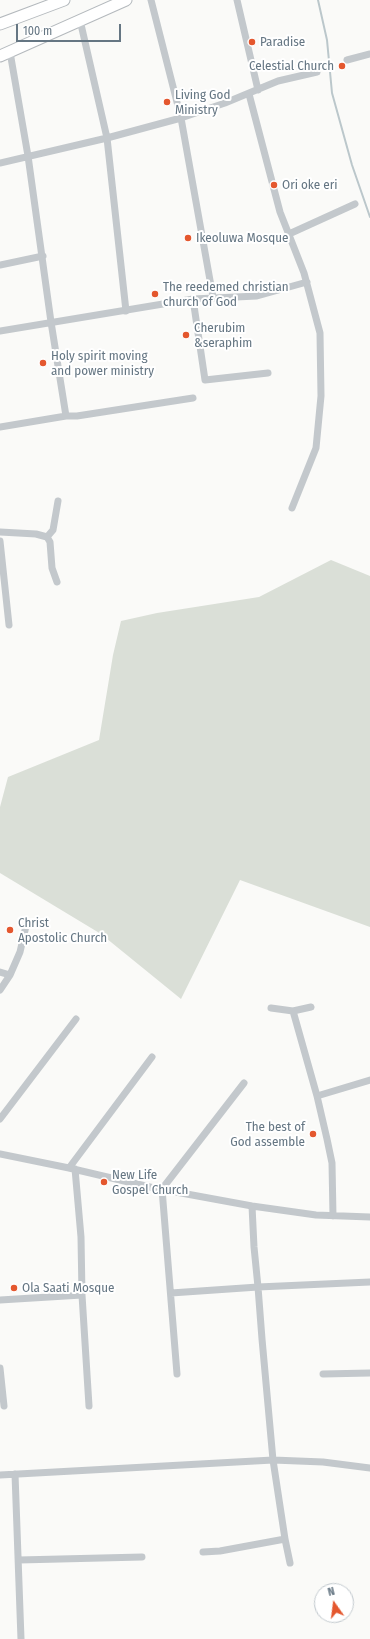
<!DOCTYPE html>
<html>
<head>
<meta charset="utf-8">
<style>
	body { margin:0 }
	#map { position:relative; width:370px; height:1639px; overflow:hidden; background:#fafaf8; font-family:"Fira Sans Condensed",sans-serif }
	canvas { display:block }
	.north { position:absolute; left:314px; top:1583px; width:40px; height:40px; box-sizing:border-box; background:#fff; border:1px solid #c1c8cd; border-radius:50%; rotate:346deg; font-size:11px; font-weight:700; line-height:16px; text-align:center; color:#657683 }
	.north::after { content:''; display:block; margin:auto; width:14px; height:18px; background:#e4572e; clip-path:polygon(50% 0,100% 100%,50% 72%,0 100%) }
	.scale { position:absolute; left:16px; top:24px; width:105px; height:18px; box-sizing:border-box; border:2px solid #657683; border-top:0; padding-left:5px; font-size:12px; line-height:14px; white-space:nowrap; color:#657683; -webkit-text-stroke:3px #fff; paint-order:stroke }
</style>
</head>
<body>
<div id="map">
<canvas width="370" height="1639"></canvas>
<div class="north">N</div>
<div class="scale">100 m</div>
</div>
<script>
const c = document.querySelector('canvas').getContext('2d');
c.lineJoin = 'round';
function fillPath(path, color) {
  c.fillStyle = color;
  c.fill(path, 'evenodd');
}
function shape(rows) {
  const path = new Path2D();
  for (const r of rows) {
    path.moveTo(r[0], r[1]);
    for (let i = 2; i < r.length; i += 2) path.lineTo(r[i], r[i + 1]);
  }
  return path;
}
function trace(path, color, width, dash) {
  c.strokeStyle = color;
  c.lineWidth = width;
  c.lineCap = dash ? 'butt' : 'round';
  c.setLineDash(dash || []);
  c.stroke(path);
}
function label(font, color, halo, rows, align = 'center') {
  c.font = font + ' "Fira Sans Condensed",sans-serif';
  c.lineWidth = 4;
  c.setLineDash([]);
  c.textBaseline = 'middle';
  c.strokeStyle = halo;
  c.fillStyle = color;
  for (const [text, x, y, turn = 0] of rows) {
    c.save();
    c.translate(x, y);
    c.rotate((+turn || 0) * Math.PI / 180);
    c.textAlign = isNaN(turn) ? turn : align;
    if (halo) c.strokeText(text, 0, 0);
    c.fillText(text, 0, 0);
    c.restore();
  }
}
fillPath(shape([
	[331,560,370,576,370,927,240,880,181,999,101,934,0,873,0,807,8,777,99,740,113,655,121,621,157,613,259,597]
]), '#dadfd7');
trace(shape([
	[318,0,327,40,332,93,352,165,370,217]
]), '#bbc7cb', 2);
const trunk = shape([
	[0,24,64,0],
	[0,56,126,0]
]);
trace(trunk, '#b4b9bd', 13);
trace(shape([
	[151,0,181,118,213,297],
	[237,0,258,90],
	[80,20,107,138,126,311],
	[10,52,28,156,51,322,66,416],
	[347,60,370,54],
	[249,94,280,212,304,273,320,333,321,396,316,448,292,508],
	[0,163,107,138,181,118,225,103,278,81,317,72],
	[289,234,355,204],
	[0,265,43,256],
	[193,299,205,380,268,373],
	[0,331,193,299,257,296,307,282],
	[0,427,66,416,77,416,193,398],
	[0,532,36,534,47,537,50,542,52,568,57,582],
	[47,537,53,530,58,501],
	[0,541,9,625],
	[0,972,10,975],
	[0,990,10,975,20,952,26,926],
	[271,1008,293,1011,311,1007],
	[293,1011,317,1096,327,1139,332,1163,333,1216],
	[317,1096,370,1080],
	[0,1119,76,1019],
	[0,1154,69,1168,154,1188,252,1206,316,1215,370,1217],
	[69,1168,152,1057],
	[75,1169,81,1237,82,1295,89,1406],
	[252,1206,254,1247,258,1287,262,1339,273,1460,285,1539,290,1563],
	[171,1293,258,1287,370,1282],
	[0,1300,82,1295],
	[0,1368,4,1406],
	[177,1374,162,1189,244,1083],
	[323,1374,370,1373],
	[15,1474,21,1639],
	[0,1475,273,1460,323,1462,370,1468],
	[203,1552,220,1551,285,1539],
	[19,1560,142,1557]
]), '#c3c8cc', 7);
trace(trunk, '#fff', 11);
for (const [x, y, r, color] of [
	[252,42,4,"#e4572e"],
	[342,66,4,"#e4572e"],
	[167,102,4,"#e4572e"],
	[274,185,4,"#e4572e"],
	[188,238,4,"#e4572e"],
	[155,294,4,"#e4572e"],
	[186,335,4,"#e4572e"],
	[43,363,4,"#e4572e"],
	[10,930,4,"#e4572e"],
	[313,1134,4,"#e4572e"],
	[104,1182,4,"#e4572e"],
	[14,1288,4,"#e4572e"]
]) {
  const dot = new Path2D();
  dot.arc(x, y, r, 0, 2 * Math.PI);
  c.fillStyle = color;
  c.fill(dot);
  trace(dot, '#fff', 1.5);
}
label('13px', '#657683', '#fff', [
	["Paradise",260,42],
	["Celestial Church",334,66,"right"],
	["Living God",175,95],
	["Ministry",175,110],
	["Ori oke eri",282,185],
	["Ikeoluwa Mosque",196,238],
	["The reedemed christian",163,287],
	["church of God",163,302],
	["Cherubim",194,328],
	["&seraphim",194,343],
	["Holy spirit moving",51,356],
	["and power ministry",51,371],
	["Christ",18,923],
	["Apostolic Church",18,938],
	["The best of",305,1127,"right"],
	["God assemble",305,1142,"right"],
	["New Life",112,1175],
	["Gospel Church",112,1190],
	["Ola Saati Mosque",22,1288]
], 'left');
</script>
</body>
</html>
